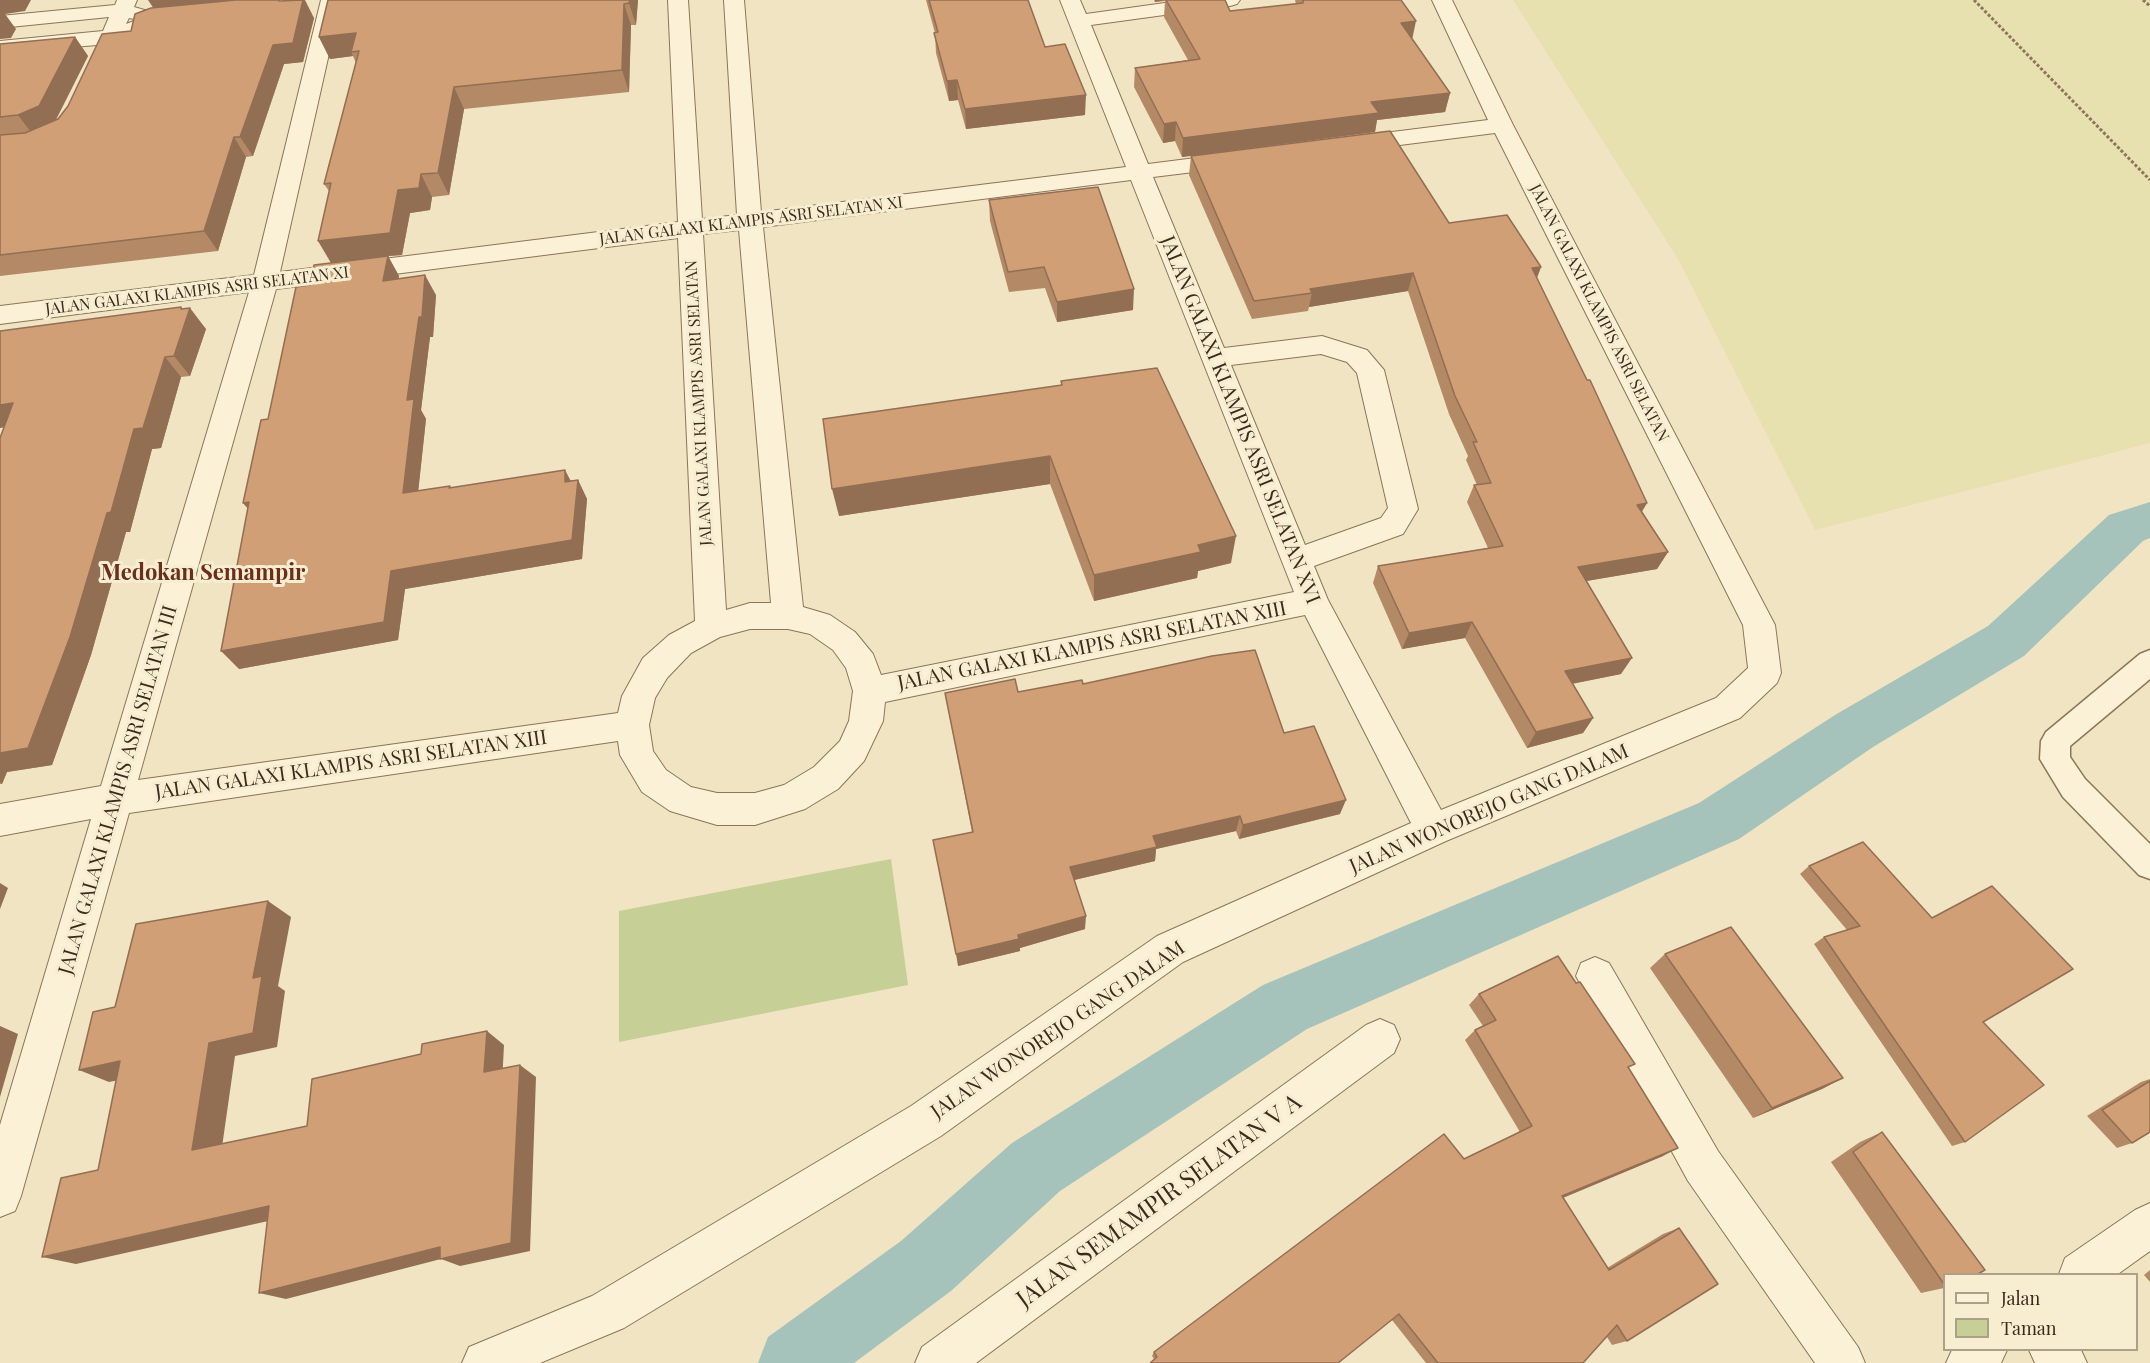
<!DOCTYPE html>
<html>
<head>
<meta charset="utf-8">
<style>
	body { margin:0 }
	#map { position:relative; width:2150px; height:1363px; overflow:hidden; background:#f0e4c2; font-family:"Playfair Display",serif }
	canvas { display:block }
	.legend { position:absolute; left:1943px; top:1273px; width:195px; height:78px; box-sizing:border-box; background:#f7eed2; border:2px solid #aba08a; margin:0; padding:8px 10px; list-style:none; font-size:18px; color:#3a2c1d }
	.legend li { display:flex; align-items:center; gap:12px; height:30px }
	.legend b { width:30px; border:2px solid #aba08a }
</style>
</head>
<body>
<div id="map">
<canvas width="2150" height="1363"></canvas>
<ul class="legend">
<li><b style="height:8px;background:#fbf1d6"></b>Jalan</li>
<li><b style="height:16px;background:#c6cf95"></b>Taman</li>
</ul>
</div>
<script>
const c = document.querySelector('canvas').getContext('2d');
c.lineJoin = 'round';
function fillPath(path, color) {
  c.fillStyle = color;
  c.fill(path, 'evenodd');
}
function shape(rows) {
  const path = new Path2D();
  for (const r of rows) {
    path.moveTo(r[0], r[1]);
    for (let i = 2; i < r.length; i += 2) path.lineTo(r[i], r[i + 1]);
  }
  return path;
}
function trace(path, color, width, dash) {
  c.strokeStyle = color;
  c.lineWidth = width;
  c.lineCap = dash ? 'butt' : 'round';
  c.setLineDash(dash || []);
  c.stroke(path);
}
function label(font, color, halo, rows, align = 'center') {
  c.font = font + ' "Playfair Display",serif';
  c.lineWidth = 6;
  c.setLineDash([]);
  c.textBaseline = 'middle';
  c.strokeStyle = halo;
  c.fillStyle = color;
  for (const [text, x, y, turn = 0] of rows) {
    c.save();
    c.translate(x, y);
    c.rotate((+turn || 0) * Math.PI / 180);
    c.textAlign = isNaN(turn) ? turn : align;
    if (halo) c.strokeText(text, 0, 0);
    c.fillText(text, 0, 0);
    c.restore();
  }
}
fillPath(shape([
	[1513,0,2150,0,2150,443,1815,530,1678,259]
]), '#e7e0af');
fillPath(shape([
	[891,859,908,985,619,1042,619,911]
]), '#c6cf95');
fillPath(shape([
	[2150,502,2150,538,2143,541,2024,656,1873,747,1739,839,1307,1029,1060,1191,951,1291,854,1363,758,1363,768,1337,901,1241,1012,1143,1263,985,1699,803,1835,715,1988,626,2109,515,2150,502]
]), '#a5c3bb');
const lane = shape([
	[2150,650,2150,679,2070,746,2070,757,2085,779,2150,844,2150,879,2139,875,2063,797,2040,759,2041,741,2046,732,2140,654,2150,650]
]);
const street = shape([
	[117,0,137,0,134,7,148,11,151,15,173,12,180,14,183,18,180,22,163,25,119,41,113,51,106,53,99,51,97,45,0,53,0,41,103,31,109,17,0,28,0,16,115,5,117,0],
	[129,18,134,19,137,20,126,24,129,18],
	[321,0,341,0,280,272,678,222,668,0,688,0,702,219,737,215,724,0,744,0,761,212,1126,167,1060,0,1080,0,1086,14,1186,0,1240,0,1237,4,1230,6,1091,25,1148,164,1235,153,1243,155,1247,160,1243,165,1235,167,1153,177,1224,348,1322,336,1367,350,1384,370,1418,509,1403,534,1314,566,1328,600,1441,810,1716,698,1748,668,1743,625,1495,133,1352,151,1344,149,1341,144,1344,139,1352,137,1488,120,1432,0,1452,0,1513,125,1775,625,1781,673,1777,683,1740,718,1446,841,1183,962,941,1136,624,1328,540,1363,462,1363,469,1347,592,1296,911,1106,1157,936,1411,823,1305,615,885,702,883,721,864,761,838,789,805,809,755,825,717,825,670,811,642,792,620,755,618,741,129,813,21,1196,15,1211,0,1217,0,1125,91,819,0,836,0,804,101,786,249,292,0,324,0,306,254,275,321,0],
	[1131,180,1294,592,881,675,873,654,855,632,830,615,803,607,763,227,1131,180],
	[739,230,771,603,750,603,726,610,703,234,739,230],
	[678,238,695,621,669,635,643,658,622,696,618,713,138,780,276,289,678,238],
	[1321,354,1347,362,1357,373,1388,508,1381,518,1305,545,1231,365,1321,354],
	[750,629,788,629,810,634,833,650,846,668,853,691,849,721,840,741,814,767,784,785,755,793,717,793,691,787,666,770,653,751,649,725,655,698,667,678,691,653,720,637,750,629],
	[1595,957,1609,963,1718,1151,1858,1347,1865,1363,1815,1363,1688,1181,1576,976,1581,963,1595,957],
	[1380,1019,1394,1025,1400,1039,1394,1053,976,1363,915,1363,922,1347,1366,1025,1380,1019],
	[2150,1203,2150,1251,2118,1274,2059,1274,2065,1258,2135,1210,2150,1203],
	[1952,1350,2007,1350,2001,1363,1946,1363,1952,1350],
	[2029,1350,2081,1350,2087,1363,2035,1363,2029,1350]
]);
trace(lane, '#8c7558', 3);
trace(street, '#8c7558', 2);
trace(shape([
	[1974,0,2150,180],
	[2143,0,2150,6]
]), '#8c7558', 3, [3, 2]);
fillPath(lane, '#fbf1d6');
fillPath(street, '#fbf1d6');
fillPath(shape([
	[638,0,636,25,631,25,629,92,464,109,449,195,432,197,430,210,410,213,402,255,388,256,399,276,398,279,436,295,433,337,430,337,421,410,426,419,418,491,450,486,451,488,578,480,587,499,582,559,405,589,398,640,239,669,268,419,310,285,331,263,329,191,324,184,356,63,353,56,330,59,319,37],
	[926,0,929,0,1045,47,1085,115,966,129,958,100,949,101,936,53,935,33],
	[1154,0,1225,0,1230,11,1296,4,1295,0,1401,0,1412,38,1450,93,1445,112,1377,120,1375,132,1182,157,1175,141,1163,143,1134,87,1135,68,1188,60,1164,17,1165,1,1155,2],
	[284,1,314,18,303,62,284,64,253,156,246,157,218,251,0,276,0,44,75,37,88,56,56,120,58,119,131,31],
	[1191,156,1449,223,1541,267,1537,278,1647,503,1642,511,1668,552,1657,569,1586,581,1621,674,1572,684,1593,718,1583,733,1527,748,1465,638,1402,649,1373,583,1378,566,1488,548,1467,502,1474,485,1477,485,1466,460,1468,456,1449,414,1408,291,1309,307,1308,311,1252,319,1189,175],
	[989,200,1133,310,1057,322,1045,288,1009,292,990,221],
	[183,309,206,329,190,376,181,377,161,448,152,449,130,532,126,532,91,655,52,765,7,772,2,784,0,784,0,438],
	[1061,381,1231,563,1198,571,1197,578,1094,601,1050,484,839,516,1061,385],
	[1083,684,1284,733,1340,814,1239,839,1236,831,1156,849,1155,861,1074,880,1085,929,1020,948,1020,951,958,966,972,832,945,693,1018,692],
	[1809,866,1983,1022,1965,1142,1952,1146,1814,944,1824,937,1847,930,1800,874],
	[1665,954,1843,1078,1822,1089,1753,1118,1650,968],
	[1479,994,1629,1069,1663,1156,1563,1198,1607,1268,1663,1234,1679,1228,1627,1341,1612,1345,1607,1337,1583,1363,1426,1363,1392,1320,1154,1359,1152,1356,1154,1352,1464,1159,1520,1132,1465,1040,1475,1030,1483,1026,1469,1005],
	[2150,1079,2150,1132,2132,1143,2117,1148,2087,1116,2141,1082],
	[1882,1132,1944,1275,1944,1288,1921,1293,1831,1162,1860,1142],
	[2150,1270,2150,1282,2144,1275]
]), '#b48965');
fillPath(shape([
	[0,0,31,0,25,11,5,14,16,29,11,38,0,39],
	[148,0,275,0,156,12],
	[303,0,305,0,314,18,303,62,284,64,253,156,240,137,273,45],
	[630,0,638,0,636,25,629,3],
	[1155,0,1165,0,1155,2],
	[624,4,631,25,629,92,622,70],
	[1416,21,1412,40,1401,23],
	[356,33,359,51,351,52,353,56,330,59,319,37],
	[75,37,88,56,53,125,33,135,18,115],
	[957,80,958,100,949,101,947,81],
	[454,87,464,109,449,195,438,173],
	[1450,93,1445,112,1377,120,1375,132,1182,157,1183,138,1371,102],
	[1086,95,1085,115,966,129,965,109],
	[1176,122,1175,141,1163,143,1164,124],
	[234,137,246,157,218,251,204,231],
	[421,174,432,197,430,210,410,213,402,255,388,256,399,276,395,301,383,281,331,263,318,241,398,190],
	[1541,267,1534,285,1532,268],
	[1413,273,1408,291,1309,307,1312,293,1310,289],
	[425,275,436,295,433,337,430,337,421,410,426,419,416,512,403,493,407,400],
	[1134,289,1133,310,1057,322,1057,302],
	[181,307,188,315,190,308,206,329,190,376,174,356],
	[165,357,181,377,161,448,152,449,130,532,126,532,91,655,52,765,7,772,2,784,0,782,0,753,107,513,134,429],
	[13,403,33,423,0,428,0,405],
	[1050,456,1050,484,839,516,832,489],
	[565,470,575,489,565,482],
	[578,480,587,499,582,559,405,589,398,640,239,669,221,651,391,571],
	[249,502,259,522,243,503],
	[1647,503,1637,520,1637,505],
	[1236,536,1231,563,1198,571,1197,578,1094,601,1094,575,1198,545],
	[1668,552,1657,569,1569,584,1578,567],
	[1472,622,1465,638,1402,649,1409,633],
	[1632,658,1621,674,1555,687,1565,671],
	[1593,718,1583,733,1527,748,1536,732],
	[1346,800,1340,814,1239,839,1243,825],
	[1240,816,1236,831,1156,849,1155,861,1070,881,1070,867,1153,836],
	[0,883,8,888,0,909],
	[268,901,291,917,278,986,285,991,277,1047,235,1056,220,1161,192,1150,209,1043,253,978],
	[1086,916,1085,929,1020,948,1020,951,958,966,956,954],
	[0,1026,18,1034,0,1097],
	[487,1031,504,1045,502,1084,484,1072],
	[120,1061,149,1074,109,1082,79,1070],
	[520,1065,536,1077,530,1251,460,1266,441,1259,286,1299,259,1293],
	[1843,1078,1822,1089,1753,1118,1772,1108],
	[1678,1148,1663,1156,1550,1203,1562,1196],
	[269,1206,295,1215,76,1264,42,1257]
]), '#926f53');
const building = shape([
	[236,0,279,0,279,1,303,0,293,43,273,45,240,137,234,137,204,231,0,255,0,135,25,133,58,119,68,106,102,34,131,31,135,14,151,8,236,0],
	[328,0,630,0,629,3,624,4,622,70,454,87,438,173,421,174,419,188,398,190,390,233,318,241,331,183,324,184,359,51,351,52,356,33,319,37,328,0],
	[929,0,1028,0,1045,47,1065,44,1086,95,965,109,957,80,947,81,934,33,938,32,929,0],
	[1166,0,1225,0,1230,11,1303,3,1303,0,1401,0,1416,21,1401,23,1450,93,1371,102,1379,113,1183,138,1176,122,1164,124,1135,68,1200,59,1166,0],
	[75,37,39,106,18,115,0,117,0,44,75,37],
	[1390,131,1449,223,1507,215,1541,267,1532,268,1587,380,1590,380,1647,503,1637,505,1668,552,1578,567,1632,658,1565,671,1593,718,1536,732,1472,622,1409,633,1378,566,1503,546,1474,485,1491,483,1473,442,1477,442,1455,396,1413,273,1310,289,1312,293,1254,301,1191,156,1390,131],
	[1098,187,1134,289,1057,302,1044,267,1008,272,989,200,1098,187],
	[388,256,383,281,425,275,422,317,419,317,407,400,414,399,403,493,450,486,449,488,565,470,565,482,578,480,572,540,391,571,384,622,221,651,249,502,243,503,261,420,268,419,296,287,310,285,314,265,388,256],
	[181,307,181,309,190,308,174,356,165,357,143,428,134,429,111,512,107,513,70,637,28,748,0,753,0,438,13,403,0,405,0,331,181,307],
	[1157,368,1236,536,1198,545,1201,552,1094,575,1050,456,832,489,823,419,1062,385,1061,381,1157,368],
	[1255,650,1284,733,1314,726,1346,800,1243,825,1240,816,1153,836,1157,847,1070,867,1086,916,1018,935,1019,939,956,954,933,840,973,832,945,693,1015,679,1018,692,1082,680,1083,684,1212,656,1255,650],
	[1863,842,1932,918,1992,886,2073,969,1983,1022,2044,1085,1965,1142,1824,937,1860,926,1809,866,1863,842],
	[268,901,253,978,262,976,253,1033,209,1043,192,1150,307,1126,312,1079,421,1054,422,1044,487,1031,484,1072,520,1065,511,1243,440,1259,440,1247,259,1293,269,1206,42,1257,61,1178,98,1170,120,1061,79,1070,93,1012,115,1007,136,924,268,901],
	[1731,927,1843,1078,1772,1108,1665,954,1731,927],
	[1558,956,1576,983,1580,982,1635,1064,1628,1067,1678,1148,1562,1196,1609,1270,1679,1228,1718,1284,1627,1341,1617,1325,1583,1363,1438,1363,1399,1314,1338,1363,1150,1363,1157,1357,1154,1352,1444,1134,1464,1159,1532,1126,1475,1030,1496,1020,1479,994,1558,956],
	[2150,1081,2150,1132,2132,1143,2102,1110,2150,1081],
	[1882,1132,1985,1270,1976,1275,1944,1275,1944,1284,1853,1152,1882,1132]
]);
fillPath(building, '#d19f76');
trace(building, '#926f53', 1.5);
label('16px', '#3a2c1d', '#f7eed2', [
	["JALAN GALAXI KLAMPIS ASRI SELATAN XI",751,221,-7],
	["JALAN GALAXI KLAMPIS ASRI SELATAN XI",197,291,-7],
	["JALAN GALAXI KLAMPIS ASRI SELATAN",1599,313,63],
	["JALAN GALAXI KLAMPIS ASRI SELATAN",699,403,-93]
]);
label('20px', '#3a2c1d', '#f7eed2', [
	["JALAN GALAXI KLAMPIS ASRI SELATAN XVI",1240,420,68],
	["JALAN GALAXI KLAMPIS ASRI SELATAN XIII",1092,646,-11],
	["JALAN GALAXI KLAMPIS ASRI SELATAN XIII",351,765,-8],
	["JALAN GALAXI KLAMPIS ASRI SELATAN III",118,790,-74],
	["JALAN WONOREJO GANG DALAM",1489,809,-23],
	["JALAN WONOREJO GANG DALAM",1058,1030,-34]
]);
label('bold 22px', '#6a2e1a', '#f7eed2', [
	["Medokan Semampir",203,573]
]);
label('24px', '#3a2c1d', '#f7eed2', [
	["JALAN SEMAMPIR SELATAN V A",1159,1201,-36]
]);
</script>
</body>
</html>
